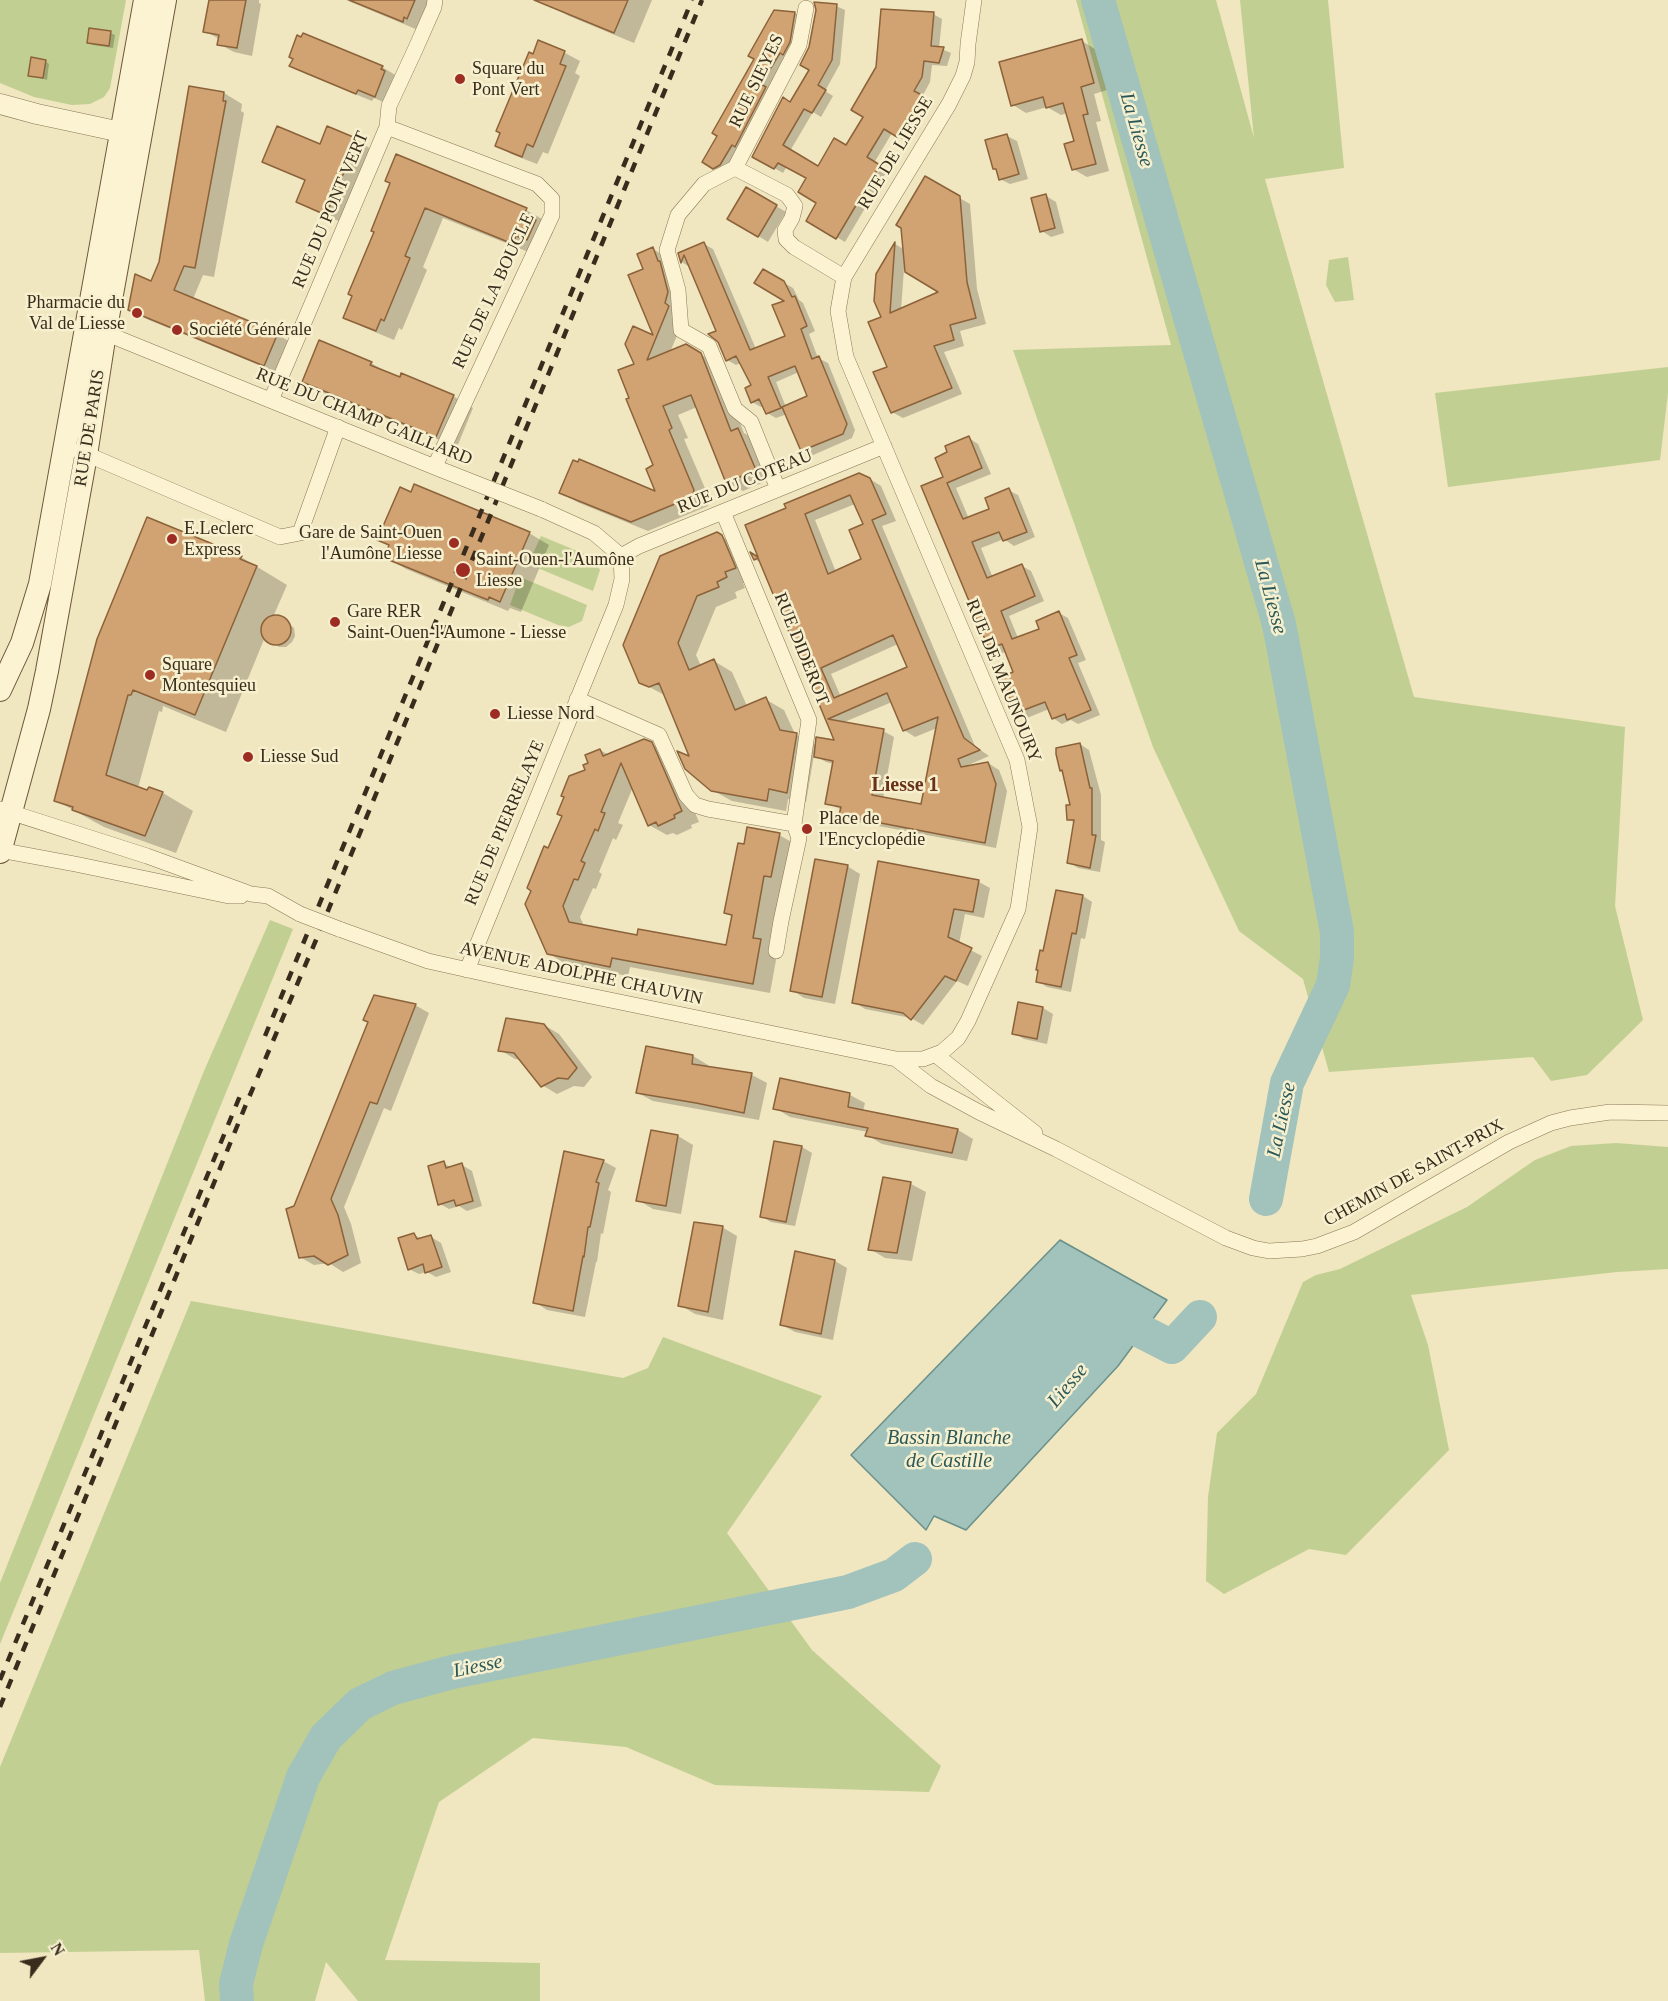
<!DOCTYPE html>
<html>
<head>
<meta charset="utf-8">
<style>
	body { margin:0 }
	#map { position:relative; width:1668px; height:2001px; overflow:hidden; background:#f0e6bf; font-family:Georgia,serif }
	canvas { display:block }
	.north { position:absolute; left:12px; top:1929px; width:60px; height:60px; -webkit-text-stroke:4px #f7f0cf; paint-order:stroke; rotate:58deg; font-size:16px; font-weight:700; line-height:24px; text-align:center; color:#392c1c }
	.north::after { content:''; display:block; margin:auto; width:21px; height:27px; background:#392c1c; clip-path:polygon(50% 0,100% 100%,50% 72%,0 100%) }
</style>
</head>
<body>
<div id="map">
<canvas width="1668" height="2001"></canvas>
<div class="north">N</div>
</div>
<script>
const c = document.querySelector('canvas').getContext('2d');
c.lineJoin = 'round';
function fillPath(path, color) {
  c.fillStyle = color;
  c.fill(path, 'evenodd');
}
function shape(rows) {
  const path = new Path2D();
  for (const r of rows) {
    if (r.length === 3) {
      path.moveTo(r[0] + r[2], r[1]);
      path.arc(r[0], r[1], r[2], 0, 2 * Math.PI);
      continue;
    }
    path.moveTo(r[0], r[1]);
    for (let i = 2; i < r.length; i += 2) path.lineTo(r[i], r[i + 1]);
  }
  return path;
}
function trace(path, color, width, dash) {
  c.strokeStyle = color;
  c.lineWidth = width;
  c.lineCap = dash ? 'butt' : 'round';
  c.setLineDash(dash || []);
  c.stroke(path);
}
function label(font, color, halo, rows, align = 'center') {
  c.font = font + ' Georgia,serif';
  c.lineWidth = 5;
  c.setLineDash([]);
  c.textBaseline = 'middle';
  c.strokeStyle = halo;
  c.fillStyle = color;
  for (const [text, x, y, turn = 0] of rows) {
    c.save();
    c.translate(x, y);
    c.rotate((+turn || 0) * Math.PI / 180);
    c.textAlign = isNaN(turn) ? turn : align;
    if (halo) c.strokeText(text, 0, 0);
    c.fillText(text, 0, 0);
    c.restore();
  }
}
fillPath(shape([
	[0,0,126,0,110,88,104,97,90,104,72,105,34,97,0,83],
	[1076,0,1216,0,1254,138,1240,0,1328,0,1344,168,1265,179,1414,697,1625,727,1615,906,1643,1020,1587,1075,1551,1081,1533,1057,1329,1072,1303,979,1239,931,1153,747,1013,350,1171,345],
	[1348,257,1354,300,1335,302,1326,285,1329,260],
	[1668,367,1668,393,1660,460,1448,487,1435,393],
	[541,536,587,555,596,563,600,570,593,591,528,564],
	[520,577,587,605,582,621,569,627,558,625,510,605],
	[270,920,293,929,0,1644,0,1583,204,1071],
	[1616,1143,1668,1147,1668,1269,1617,1272,1411,1295,1428,1345,1449,1450,1346,1555,1309,1549,1224,1594,1206,1581,1208,1497,1217,1433,1256,1394,1303,1282,1316,1275,1340,1269,1467,1207,1535,1160,1571,1146],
	[191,1301,623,1378,648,1368,663,1337,822,1396,727,1533,812,1650,941,1766,929,1792,715,1785,626,1747,533,1738,439,1802,385,1960,540,1963,540,2001,358,2001,326,1962,315,2001,205,2001,199,1950,0,1953,0,1767]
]), '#c2cf92');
const water = shape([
	[1060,1240,1167,1300,1118,1366,966,1530,934,1516,926,1530,851,1455,1060,1240]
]);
fillPath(water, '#a2c2bc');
trace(water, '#69908a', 1.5);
fillPath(shape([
	[210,0,259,0,259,3,261,4,252,56,234,52,219,44,219,39,205,31],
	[346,0,433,0,418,30],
	[551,0,652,0,634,43,569,16,549,5],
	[836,6,845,10,840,64,825,91,833,96,821,117,813,112,790,151,818,168,852,150,933,14,942,19,939,48,951,53,947,66,932,65,930,82,922,97,929,101,905,141,892,133,874,163,887,171,845,242,808,220,818,202,808,178,787,166,783,173,754,156,791,104,811,70],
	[775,11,795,13,804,18,775,94,723,173,704,162,719,136,756,59],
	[110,33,115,35,113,48,93,45,89,42],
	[304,35,382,67,397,76,390,105,374,98,372,101,306,74,291,66],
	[1082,41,1095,49,1107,90,1094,94,1101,121,1096,122,1109,171,1087,177,1073,169,1076,142,1068,113,1061,115,1047,107,1026,113,1013,105],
	[539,42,565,53,580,61,575,73,580,76,548,154,543,152,537,164,511,154,496,145],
	[45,61,49,64,47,80,29,75],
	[224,93,242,104,241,111,244,113,214,277,203,275,193,299,277,334,295,345,283,375,149,320,130,310,152,282],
	[1007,136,1017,141,1028,179,1010,184,1000,179,998,170,995,168],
	[357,140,371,149,341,222,312,210,298,202,306,181,264,162,321,146],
	[396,156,526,210,544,220,542,226,553,232,545,249,534,245,531,253,443,218,423,267,427,270,402,330,399,328,394,340,363,327,345,317,376,232,392,183],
	[925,178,970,204,977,289,986,324,960,331,964,346,944,352,962,394,903,418,892,412,889,368,877,275,895,244,905,250],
	[904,269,941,293,901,310],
	[747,189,786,212,768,242,729,218],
	[1046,196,1056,202,1064,233,1051,237,1042,231],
	[704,244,713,249,756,349,787,336,787,301,763,271,793,288,799,300,803,303,815,331,809,334,818,358,828,363,855,430,852,438,811,456,802,450,787,414,776,418,767,413,764,406,761,407,752,402,753,386,741,363,736,365,727,360,718,332,691,268,682,262,680,254],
	[799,372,809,397,786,407,776,382],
	[653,249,669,259,685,317,670,352,685,345,717,364,744,433,754,439,771,479,743,491,727,482,697,407,678,415,688,438,684,439,710,500,708,506,648,531,577,502,561,492,658,494,655,466,631,399,636,365,656,337,645,270],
	[371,363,392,375,453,396,473,408,457,447,324,393,304,381],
	[969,438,978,444,991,474,956,488,969,519,991,509,1008,490,1018,495,1035,537,1014,546,1004,539,981,548,993,578,1022,566,1031,571,1044,601,1009,616,1018,638,1041,630,1059,613,1068,618,1086,660,1078,663,1100,715,1078,724,1071,720,1062,724,1053,718,1049,709,1027,718,1017,712,1015,673,1007,651,1000,654,990,648,945,478,949,453],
	[870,479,881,486,896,521,882,526,975,746,989,756,964,767,988,763,999,770,1007,791,996,848,852,821,841,814,842,810,827,803,834,764,826,762,814,755,806,802,788,799,786,811,732,801,712,790,692,759,666,696,640,682,717,534,741,548,754,579,743,583,745,588,735,592,737,598,716,607,696,655,701,666,714,661,732,672,747,706,765,699,784,710,795,734,817,746,837,742,762,564,755,559,753,556,761,560,746,526],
	[855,504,865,524,863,560,836,572,815,520],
	[898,644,909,668,841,697,831,674],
	[892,702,904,730,915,737,937,728,922,806,883,799,894,737,883,731,842,723],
	[529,533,549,545,521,612,510,608,508,611,406,569,386,557,390,546,379,540],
	[241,557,287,585,273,617,279,617,294,628,295,636,292,642,286,647,279,647,265,637,226,732,163,706,162,712,159,711,138,788,148,792,149,789,163,793,193,811,176,853,104,827,55,800,99,640],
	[651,744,670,754,699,822,691,825,692,828,677,835,673,833,667,835,649,825,633,787,618,823,623,825,616,840,613,838,599,872,602,874,596,889,593,888,580,917,584,926,638,937,728,947,733,917,725,913,745,846,779,835,797,845,770,993,630,967,628,976,566,964,548,953,549,850,590,764,600,750,609,755],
	[1080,744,1089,750,1101,795,1101,840,1105,842,1100,872,1078,868,1069,862,1075,823,1068,819,1072,807,1064,772,1061,770],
	[879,863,979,882,990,888,984,918,965,914,959,944,982,956,968,986,957,981,923,1025,911,1018,865,1009,854,1002],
	[847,866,860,874,835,1004,804,998,792,990],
	[1057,892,1083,896,1092,902,1085,939,1081,938,1071,992,1047,987,1038,981],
	[1019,1004,1043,1008,1053,1014,1047,1044,1024,1039,1014,1033],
	[415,1005,429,1013,391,1111,384,1108,344,1207,351,1224,361,1263,343,1272,329,1263,314,1265,300,1257,295,1207],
	[544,1025,559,1034,592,1077,584,1087,574,1086,557,1094,542,1085,522,1060,515,1059,500,1050],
	[693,1056,708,1065,708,1068,752,1075,767,1083,759,1120,653,1101,638,1093],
	[781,1080,850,1095,865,1103,863,1111,958,1130,973,1139,967,1161,882,1144,867,1135,868,1132,790,1117,775,1108],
	[652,1132,678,1136,693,1145,681,1214,653,1209,638,1200],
	[775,1143,802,1147,812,1153,795,1226,771,1222,761,1216],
	[603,1161,616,1168,608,1190,611,1192,603,1234,601,1233,597,1262,596,1262,585,1317,547,1310,535,1302],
	[443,1163,452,1168,462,1165,472,1171,482,1206,467,1211,459,1206,449,1209,440,1204],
	[911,1184,926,1192,912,1261,885,1258,870,1249],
	[722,1227,737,1236,723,1320,695,1314,680,1305],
	[414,1235,422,1239,431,1237,441,1243,451,1272,436,1277,427,1272,419,1274,409,1269],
	[835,1261,847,1268,833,1340,795,1332,782,1325]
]), '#0003');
trace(shape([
	[1098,0,1279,624,1337,932,1337,958,1333,985,1287,1083,1266,1199],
	[1107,1341,1123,1322,1172,1347,1200,1317],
	[237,2001,236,1984,246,1944,303,1777,326,1737,360,1704,393,1688,452,1672,848,1592,894,1575,915,1559]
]), '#a2c2bc', 34);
const building = shape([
	[209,0,246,0,237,48,217,45,219,35,203,32,209,0],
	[349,0,415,0,407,19,404,17,403,22,349,0],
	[534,0,628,0,614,33,534,0],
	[814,2,837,4,832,60,818,85,826,90,812,113,804,109,783,145,818,166,834,138,846,145,863,117,851,110,876,67,881,9,934,12,931,46,944,47,939,63,924,61,922,77,914,91,922,95,897,137,884,129,867,157,880,165,836,239,806,221,816,203,798,192,806,178,778,163,774,169,752,157,783,97,790,102,809,70,800,65,809,47,816,10,814,2],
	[774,10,795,12,790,42,783,55,780,53,761,84,766,87,735,147,732,145,720,165,713,169,702,162,717,136,712,133,754,59,748,56,774,10],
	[89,28,111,31,109,46,87,43,89,28],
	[303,33,383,66,381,69,385,71,375,97,358,90,356,94,289,66,293,59,289,57,297,35,301,37,303,33],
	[1082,39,1094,83,1081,87,1088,114,1083,115,1096,164,1072,170,1064,144,1074,141,1063,103,1046,108,1043,97,1011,106,999,62,1082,39],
	[538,40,565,51,560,64,566,66,533,147,527,144,522,157,495,146,500,133,496,131,529,52,533,54,538,40],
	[31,57,46,60,43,78,28,76,31,57],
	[189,86,224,92,223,101,226,101,195,268,184,266,174,290,278,333,264,366,128,310,135,274,151,281,159,262,189,86],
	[277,126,320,144,327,126,358,139,326,215,296,202,305,180,262,162,277,126],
	[1007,134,1019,174,999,180,996,169,993,169,985,140,1007,134],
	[396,154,527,208,524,215,536,220,527,240,516,236,513,244,425,208,405,256,410,258,384,321,381,319,376,331,343,318,352,296,348,294,374,232,371,231,390,183,385,181,396,154],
	[925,176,960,196,967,282,976,318,950,325,954,340,934,346,952,388,891,413,873,372,887,367,868,322,881,317,874,301,876,274,895,242,890,313,938,292,905,272,901,228,896,225,925,176],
	[746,187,777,205,758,237,727,219,746,187],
	[1046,194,1055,228,1040,232,1031,198,1046,194],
	[704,242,750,350,785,336,772,305,784,301,754,283,763,269,784,281,792,297,795,296,807,326,801,329,812,359,819,356,847,424,843,434,801,451,782,407,807,396,795,366,768,377,781,408,766,414,759,399,751,403,745,388,751,385,736,356,726,361,718,342,708,334,716,331,684,255,681,263,678,253,704,242],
	[653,247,658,261,660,261,668,292,665,303,669,306,647,360,686,344,701,353,731,431,738,428,756,470,726,483,691,395,663,406,672,428,669,430,694,490,692,497,631,522,559,493,573,460,578,462,579,459,655,491,646,469,653,465,626,399,629,398,618,370,634,364,625,344,633,326,653,335,628,275,643,269,637,254,653,247],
	[319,340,372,362,370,365,400,377,401,373,454,395,436,437,302,382,319,340],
	[969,436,982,468,947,483,963,519,989,509,985,498,1009,488,1027,532,1003,541,999,532,972,542,987,578,1022,564,1035,596,1001,611,1012,639,1039,629,1036,621,1059,611,1077,655,1069,658,1091,710,1067,720,1065,714,1052,719,1045,702,1016,713,1001,677,1013,672,1002,644,989,649,921,486,943,477,935,458,947,452,945,446,969,436],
	[859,473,870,478,886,514,872,520,964,738,980,750,958,759,961,767,988,762,996,784,985,843,839,815,841,807,825,804,833,761,814,757,816,737,834,740,758,558,754,560,750,552,758,557,745,525,786,508,784,504,859,473],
	[850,495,863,524,849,530,861,559,828,574,805,514,850,495],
	[893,635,907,667,834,698,821,668,893,635],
	[887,693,903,731,938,717,921,804,872,795,884,729,828,719,887,693],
	[414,484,530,532,500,602,489,597,488,600,384,558,389,545,377,540,400,487,411,492,414,484],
	[147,517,242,556,240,559,257,566,195,715,133,690,131,695,128,695,106,775,147,790,149,787,163,792,145,836,72,810,73,807,54,801,97,639,147,517],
	[717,532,722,535,736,568,725,572,727,577,717,582,719,587,697,596,678,643,689,670,714,659,735,710,766,697,780,730,797,733,787,793,769,789,767,801,711,791,685,769,677,751,689,756,659,683,649,687,639,683,623,645,660,556,717,532],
	[276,630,15],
	[644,739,652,742,682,811,674,815,675,818,658,826,656,822,648,826,621,763,601,812,605,813,598,831,595,829,581,861,585,863,578,880,574,879,563,906,569,922,637,935,638,929,726,945,732,915,724,913,738,843,744,844,747,827,780,833,771,877,764,876,753,938,761,939,753,984,612,958,610,967,547,954,525,904,531,891,527,888,544,846,548,848,562,816,557,814,564,797,561,796,569,776,585,770,583,765,588,763,585,755,600,749,603,756,644,739],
	[1080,743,1090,788,1092,788,1092,835,1096,835,1090,868,1067,863,1074,820,1067,820,1066,805,1070,805,1062,770,1060,771,1056,754,1056,748,1080,743],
	[815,859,848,865,822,997,790,991,815,859],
	[878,861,979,880,973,912,954,909,948,937,972,948,956,981,945,976,911,1020,903,1013,852,1003,878,861],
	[1056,890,1083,895,1076,934,1072,933,1061,987,1036,982,1038,970,1036,970,1040,950,1043,951,1056,890],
	[374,995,416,1004,377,1104,370,1102,331,1199,338,1215,348,1255,328,1265,314,1256,299,1258,286,1209,294,1206,368,1022,363,1020,374,995],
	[1018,1002,1043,1007,1037,1039,1012,1034,1018,1002],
	[506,1018,544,1024,577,1068,568,1079,558,1078,541,1087,514,1053,498,1051,506,1018],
	[646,1046,693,1055,692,1064,752,1073,744,1113,696,1103,636,1093,646,1046],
	[780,1078,850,1093,848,1107,958,1129,952,1153,865,1136,868,1128,773,1109,780,1078],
	[651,1130,678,1135,666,1206,636,1201,651,1130],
	[774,1141,802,1146,786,1222,760,1217,774,1141],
	[564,1151,604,1160,596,1182,599,1183,590,1227,588,1227,584,1257,583,1256,573,1311,533,1303,564,1151],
	[444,1161,446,1168,462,1163,473,1201,456,1206,454,1200,438,1205,428,1166,444,1161],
	[883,1177,911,1182,897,1253,868,1250,883,1177],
	[694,1222,723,1226,708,1312,678,1306,694,1222],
	[414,1233,417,1239,431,1235,442,1267,425,1273,423,1264,408,1270,398,1238,414,1233],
	[795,1251,835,1260,821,1334,780,1325,795,1251]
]);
fillPath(building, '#d1a372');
trace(building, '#8b623a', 1.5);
const minor = shape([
	[387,127,537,184,552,199,552,215,435,466],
	[735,168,799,45,806,8],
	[97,332,105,333,442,470],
	[271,400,387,127,389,106,415,50,434,7,435,0],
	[79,451,280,537,300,533,338,427],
	[778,489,751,422,735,409,709,346,681,330,678,290,667,250,678,215,704,184,735,168,787,195,795,206,792,218,785,230,786,239,794,247,844,277],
	[541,509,594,533,621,556],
	[621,556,639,546,884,446],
	[577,699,659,735,686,795,695,805,708,809,794,824,809,720,723,512],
	[0,809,147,856,251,894,268,896,300,914],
	[0,850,75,864,229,896,241,896],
	[339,929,428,961,518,981,896,1059,923,1059,942,1052,958,1038,968,1021,1018,909,1030,827,1017,760,846,357,838,311,844,277,949,104,963,76,967,62,968,44,974,0],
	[776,951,781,921,799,838,794,824],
	[467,970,616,605,622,579,621,556],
	[936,1055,1035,1133],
	[896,1059,931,1086,979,1112,1056,1149,1226,1238,1253,1248,1269,1251,1302,1249,1317,1246,1354,1232,1509,1142,1551,1123,1570,1118,1610,1112,1668,1113]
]);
const tertiary = shape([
	[0,104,37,114,135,135]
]);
const secondary = shape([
	[0,690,22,643,40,584,145,0],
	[0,852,39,709,47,671,86,455,105,333,165,0]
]);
trace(minor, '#8a7756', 16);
trace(tertiary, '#8a7756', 21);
trace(secondary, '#6c5739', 24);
trace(minor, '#fbf3d2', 15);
trace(tertiary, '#fbf3d2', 20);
trace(secondary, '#fbf3d2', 22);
trace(shape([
	[265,1036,692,0],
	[0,1680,242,1091],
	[0,1707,247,1102,316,940,702,0]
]), '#392c1c', 4.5, [10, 10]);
const minorBridge = shape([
	[442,470,541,509],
	[300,914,339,929]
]);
trace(minorBridge, '#8a7756', 16, []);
trace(minorBridge, '#fbf3d2', 15);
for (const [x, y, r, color] of [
	[460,79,6,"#9d2d22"],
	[137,313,6,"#9d2d22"],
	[177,330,6,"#9d2d22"],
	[172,539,6,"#9d2d22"],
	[454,543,6,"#9d2d22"],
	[463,570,8,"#9d2d22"],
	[335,622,6,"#9d2d22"],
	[150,675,6,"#9d2d22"],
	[495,714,6,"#9d2d22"],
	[248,757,6,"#9d2d22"],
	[807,829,6,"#9d2d22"]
]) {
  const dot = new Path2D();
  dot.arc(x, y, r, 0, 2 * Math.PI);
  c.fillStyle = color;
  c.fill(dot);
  trace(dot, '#f7f0cf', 2);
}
label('18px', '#392c1c', '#f7f0cf', [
	["Square du",472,69],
	["Pont Vert",472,90],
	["Pharmacie du",125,303,"right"],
	["Val de Liesse",125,324,"right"],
	["Société Générale",189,330],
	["E.Leclerc",184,529],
	["Express",184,550],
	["Gare de Saint-Ouen",442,533,"right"],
	["l'Aumône Liesse",442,554,"right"],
	["Saint-Ouen-l'Aumône",476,560],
	["Liesse",476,581],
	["Gare RER",347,612],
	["Saint-Ouen-l'Aumone - Liesse",347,633],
	["Square",162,665],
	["Montesquieu",162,686],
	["Liesse Nord",507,714],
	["Liesse Sud",260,757],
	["Place de",819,819],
	["l'Encyclopédie",819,840]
], 'left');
label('18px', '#392c1c', '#f7f0cf', [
	["RUE SIEYES",757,81,-64],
	["RUE DE LIESSE",896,153,-59],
	["RUE DU PONT VERT",331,210,-67],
	["RUE DE LA BOUCLE",494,291,-65],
	["RUE DU CHAMP GAILLARD",364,417,22],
	["RUE DE PARIS",90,428,-81],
	["RUE DU COTEAU",745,482,-22],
	["RUE DIDEROT",801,649,68],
	["RUE DE MAUNOURY",1003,681,68],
	["RUE DE PIERRELAYE",505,823,-67],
	["AVENUE ADOLPHE CHAUVIN",581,974,12],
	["CHEMIN DE SAINT-PRIX",1414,1173,-29]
]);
label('italic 20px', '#2a5859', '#f7f0cf', [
	["La Liesse",1136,130,74],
	["La Liesse",1270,597,75],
	["La Liesse",1282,1120,-78],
	["Liesse",1068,1386,-50],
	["Bassin Blanche",949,1439],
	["de Castille",949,1462],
	["Liesse",478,1667,-12]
]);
label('bold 20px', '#683118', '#f7f0cf', [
	["Liesse 1",905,786]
]);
</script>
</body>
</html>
